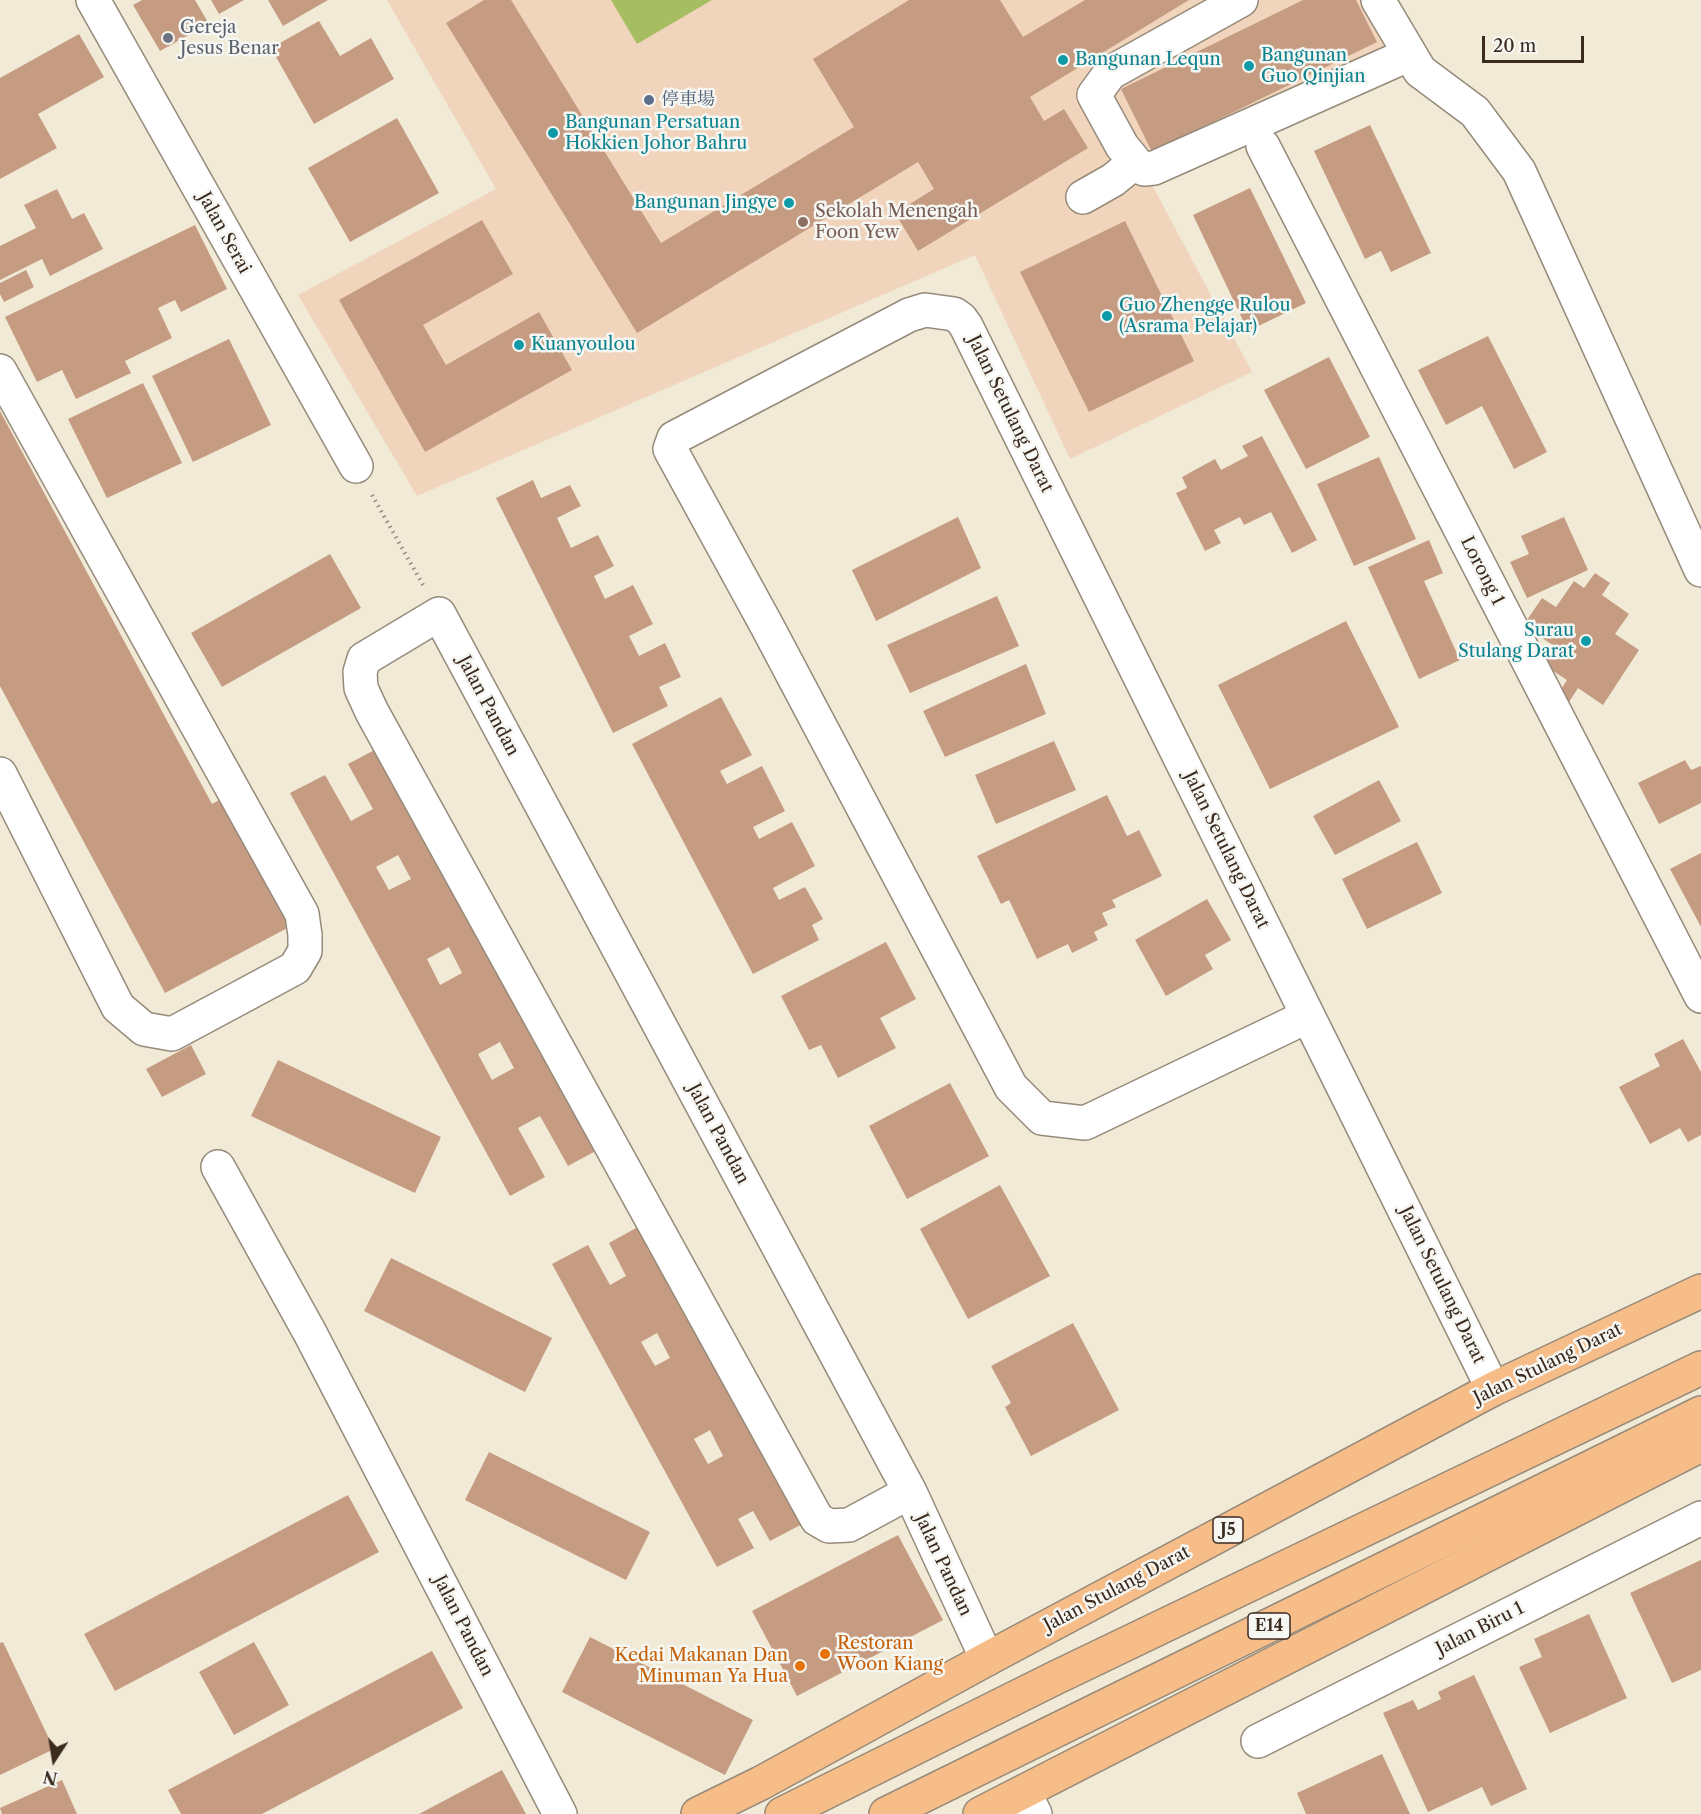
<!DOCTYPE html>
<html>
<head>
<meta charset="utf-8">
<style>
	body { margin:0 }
	#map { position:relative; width:1701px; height:1814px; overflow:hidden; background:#f1ead6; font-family:"Libre Caslon Text",serif }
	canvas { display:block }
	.north { position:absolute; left:24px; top:1730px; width:60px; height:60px; -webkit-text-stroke:4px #f6f6f2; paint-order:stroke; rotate:192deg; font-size:16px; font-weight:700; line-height:24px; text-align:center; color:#3b2a1e }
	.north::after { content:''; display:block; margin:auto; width:21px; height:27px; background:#3b2a1e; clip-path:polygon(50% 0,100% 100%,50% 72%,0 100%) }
	.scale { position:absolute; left:1482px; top:36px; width:102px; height:27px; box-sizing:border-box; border:3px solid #3b2a1e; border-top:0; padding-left:8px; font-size:18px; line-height:21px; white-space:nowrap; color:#3b2a1e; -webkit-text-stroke:4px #f6f6f2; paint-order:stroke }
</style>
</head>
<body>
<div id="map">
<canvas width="1701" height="1814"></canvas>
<div class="north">N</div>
<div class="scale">20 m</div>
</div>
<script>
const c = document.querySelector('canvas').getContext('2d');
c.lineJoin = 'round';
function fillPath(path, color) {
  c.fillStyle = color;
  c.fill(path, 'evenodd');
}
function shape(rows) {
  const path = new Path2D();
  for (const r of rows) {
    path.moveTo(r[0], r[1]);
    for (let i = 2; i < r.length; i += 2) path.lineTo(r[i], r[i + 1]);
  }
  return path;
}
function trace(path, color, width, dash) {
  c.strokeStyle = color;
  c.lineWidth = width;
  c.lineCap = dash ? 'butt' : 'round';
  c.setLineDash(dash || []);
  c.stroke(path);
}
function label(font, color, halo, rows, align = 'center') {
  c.font = font + ' "Libre Caslon Text","Noto Serif SC",serif';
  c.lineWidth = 5;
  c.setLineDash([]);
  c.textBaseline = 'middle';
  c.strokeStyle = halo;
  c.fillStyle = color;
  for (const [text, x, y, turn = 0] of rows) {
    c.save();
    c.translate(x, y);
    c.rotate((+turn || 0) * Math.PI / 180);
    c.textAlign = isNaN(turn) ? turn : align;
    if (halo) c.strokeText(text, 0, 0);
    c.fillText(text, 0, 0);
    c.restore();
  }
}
fillPath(shape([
	[387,0,1395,0,1426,58,1151,183,1252,372,1070,459,975,255,417,496,298,295,496,189]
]), '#f0d5bc');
fillPath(shape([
	[611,0,712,0,637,44]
]), '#a7bd62');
fillPath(shape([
	[142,0,195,0,209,24,160,51,133,5],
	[211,0,244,0,219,14],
	[268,0,328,0,283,26],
	[484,0,511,0,661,243,854,127,813,59,909,0,1000,0,1023,37,1085,0,1189,0,1030,97,1044,121,1064,109,1088,148,918,251,895,213,934,189,918,162,637,333,446,23],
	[1303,0,1356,0,1377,42,1152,152,1121,89],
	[319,21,340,56,371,38,394,79,314,124,271,48],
	[79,34,104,77,38,114,57,148,0,179,0,78],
	[397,118,439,193,350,242,308,168],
	[1370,125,1431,253,1391,272,1381,251,1365,259,1314,151],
	[1250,188,1306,303,1248,331,1193,215],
	[57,189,72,219,84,213,103,249,50,276,42,259,0,280,0,246,36,228,24,205],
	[482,220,513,274,423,325,446,365,539,312,572,370,425,452,339,300],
	[1125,221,1194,361,1089,412,1020,272],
	[195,225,227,289,181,312,175,300,158,308,172,338,125,361,131,373,76,399,62,370,37,382,5,317],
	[26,270,34,287,4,302,0,294,0,283],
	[1488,336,1547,452,1514,469,1482,406,1446,425,1418,370],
	[229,339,271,425,193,462,152,376],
	[1329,357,1370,437,1306,469,1264,390],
	[143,383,182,463,107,498,68,419],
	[0,411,212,804,226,796,295,924,165,993,0,686],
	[1262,436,1317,540,1292,553,1271,512,1244,525,1240,517,1214,530,1221,543,1205,551,1176,493,1187,488,1182,477,1215,459,1221,470,1248,456,1242,446],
	[1379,457,1416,539,1354,566,1317,484],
	[533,480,541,498,570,485,581,506,557,518,571,548,598,535,614,566,594,576,605,599,633,585,653,624,629,636,639,656,665,643,681,677,659,687,668,706,613,733,496,498],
	[958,517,981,568,876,621,852,570],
	[1564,517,1588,570,1527,598,1510,562,1529,554,1521,536],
	[1429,540,1443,573,1424,581,1460,660,1419,679,1368,567],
	[330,554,361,608,222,687,191,633],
	[1595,573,1610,583,1602,595,1629,614,1615,634,1639,650,1603,705,1578,688,1569,702,1558,694,1567,680,1544,665,1556,647,1523,626,1542,598,1556,607,1574,581,1584,588],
	[997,596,1019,646,910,693,887,645],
	[1346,621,1399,727,1270,789,1218,685],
	[1026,664,1046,714,945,757,923,711],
	[721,697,752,755,720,771,727,784,762,766,785,811,753,827,759,839,792,822,815,866,773,888,779,900,805,887,823,919,812,925,819,940,753,974,632,744],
	[1054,741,1076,790,996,824,975,775],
	[384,745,603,1147,568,1166,540,1116,518,1128,545,1177,510,1196,290,793,325,775,351,821,373,809,348,764],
	[398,855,411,879,389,890,376,867],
	[449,947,462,973,440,985,427,959],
	[500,1042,514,1068,492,1080,478,1054],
	[1685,760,1691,770,1701,766,1701,803,1659,824,1638,783],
	[1379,780,1401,821,1335,855,1313,816],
	[1107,795,1127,836,1139,830,1162,876,1112,900,1116,907,1102,913,1108,925,1094,932,1098,940,1072,953,1068,944,1037,959,1009,900,1001,904,977,856],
	[1417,842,1442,893,1367,929,1342,879],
	[1701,853,1701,927,1670,869],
	[1207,899,1231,940,1205,955,1213,969,1166,996,1135,940],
	[886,942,916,999,880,1018,896,1048,838,1078,821,1045,809,1050,781,996],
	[1683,1039,1701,1072,1701,1135,1688,1142,1680,1128,1650,1144,1619,1087,1660,1066,1654,1054],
	[191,1045,206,1074,162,1097,146,1069],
	[278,1060,441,1137,415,1193,251,1116],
	[950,1083,989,1156,907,1199,869,1126],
	[1000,1185,1050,1276,968,1319,920,1229],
	[647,1222,808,1521,770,1541,753,1511,738,1519,754,1548,717,1567,552,1264,588,1245,610,1285,626,1276,609,1243],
	[657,1333,670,1358,655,1366,641,1342],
	[710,1430,723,1456,708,1464,694,1439],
	[391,1258,552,1338,525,1392,364,1311],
	[1073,1323,1119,1410,1031,1456,1005,1407,1011,1403,991,1366],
	[489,1452,650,1532,626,1580,465,1500],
	[348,1495,379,1552,115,1691,84,1634],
	[898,1535,943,1620,797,1696,752,1611],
	[1701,1560,1701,1670,1672,1683,1630,1593],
	[1589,1614,1627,1698,1550,1733,1519,1667,1542,1657,1534,1639],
	[590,1637,753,1720,725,1775,562,1692],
	[3,1642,54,1749,0,1775,0,1643],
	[254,1642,289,1705,234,1735,199,1672],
	[432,1651,463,1708,262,1814,181,1814,168,1790],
	[1474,1675,1527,1789,1491,1806,1482,1787,1428,1812,1383,1713,1413,1700,1418,1710,1441,1699,1438,1692],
	[1382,1754,1410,1814,1306,1814,1297,1793],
	[502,1770,526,1814,419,1814],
	[62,1780,77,1814,2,1814,0,1808]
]), '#c59c82');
const minor = shape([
	[93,0,356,466],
	[1378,0,1420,71,1475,112,1519,171,1701,570],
	[1263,146,1701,996],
	[1135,162,1138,166,1144,169,1154,168,1410,54],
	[1083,197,1113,180,1135,162,1122,146,1094,95,1110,73,1241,0],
	[0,371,302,914,305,935,305,951,295,968,172,1034,144,1029,118,1007,0,774],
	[1308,1016,1085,1123,1042,1118,1011,1087,767,626,670,449,674,438,909,315,925,310,954,314,961,319,966,326,1493,1389],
	[218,1167,310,1333,560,1814],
	[910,1492,849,1525,829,1526,817,1519,372,712,361,688,360,672,364,659,439,614,910,1492,987,1659],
	[1258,1741,1701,1518],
	[1024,1792,1035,1814]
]);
const major = shape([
	[698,1814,761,1783,987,1659,1493,1389,1701,1291],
	[980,1814,1701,1445]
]);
const highway = shape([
	[782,1814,1055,1678,1701,1368],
	[886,1814,1701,1413]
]);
trace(minor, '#968a7a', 36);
trace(major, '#968a7a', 36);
trace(highway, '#968a7a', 36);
trace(shape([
	[372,495,423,585]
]), '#968a7a', 4, [1.5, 4.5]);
trace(minor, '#fff', 33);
trace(major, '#f7bd88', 33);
trace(highway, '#f7bd88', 33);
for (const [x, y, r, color] of [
	[168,38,6,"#6b7280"],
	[1063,60,6,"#0f9aa8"],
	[1249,66,6,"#0f9aa8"],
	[649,100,6,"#5c6f8a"],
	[553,133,6,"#0f9aa8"],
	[789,203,6,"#0f9aa8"],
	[803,222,6,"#8d6e63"],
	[1107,316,6,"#0f9aa8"],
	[519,345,6,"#0f9aa8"],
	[1586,641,6,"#0f9aa8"],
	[825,1654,6,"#e8710a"],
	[800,1666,6,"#e8710a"]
]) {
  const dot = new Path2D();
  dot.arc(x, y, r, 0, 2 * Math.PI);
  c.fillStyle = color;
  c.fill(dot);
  trace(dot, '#f6f6f2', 2);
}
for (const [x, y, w] of [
	[1228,1530,30],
	[1269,1626,42]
]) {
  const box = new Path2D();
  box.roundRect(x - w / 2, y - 13, w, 26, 4.5);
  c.fillStyle = '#f6f6f2';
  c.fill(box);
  trace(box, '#3b2a1e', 1.5);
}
label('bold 16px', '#3b2a1e', null, [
	["J5",1228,1530],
	["E14",1269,1626]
]);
label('18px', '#5b616d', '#f6f6f2', [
	["Gereja",180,28],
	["Jesus Benar",180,49]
], 'left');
label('18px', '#0d838f', '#f6f6f2', [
	["Bangunan",1261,56],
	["Guo Qinjian",1261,77],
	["Bangunan Lequn",1075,60],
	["Bangunan Persatuan",565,123],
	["Hokkien Johor Bahru",565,144],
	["Bangunan Jingye",777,203,"right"],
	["Guo Zhengge Rulou",1119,306],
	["(Asrama Pelajar)",1119,327],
	["Kuanyoulou",531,345],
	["Surau",1574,631,"right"],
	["Stulang Darat",1574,652,"right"]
], 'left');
label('18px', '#4e5e75', '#f6f6f2', [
	["停車場",661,100]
], 'left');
label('18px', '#785e54', '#f6f6f2', [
	["Sekolah Menengah",815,212],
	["Foon Yew",815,233]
], 'left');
label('18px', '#3b2a1e', '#f6f6f2', [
	["Jalan Serai",224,233,61],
	["Jalan Setulang Darat",1010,414,64],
	["Lorong 1",1482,571,63],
	["Jalan Pandan",488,706,62],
	["Jalan Setulang Darat",1226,850,64],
	["Jalan Pandan",718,1134,62],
	["Jalan Setulang Darat",1442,1285,64],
	["Jalan Stulang Darat",1548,1364,-26],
	["Jalan Pandan",943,1565,65],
	["Jalan Stulang Darat",1117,1589,-28],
	["Jalan Pandan",463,1626,63],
	["Jalan Biru 1",1480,1629,-27]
]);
label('18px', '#c56008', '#f6f6f2', [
	["Restoran",837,1644],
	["Woon Kiang",837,1665],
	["Kedai Makanan Dan",788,1656,"right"],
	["Minuman Ya Hua",788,1677,"right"]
], 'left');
</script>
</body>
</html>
